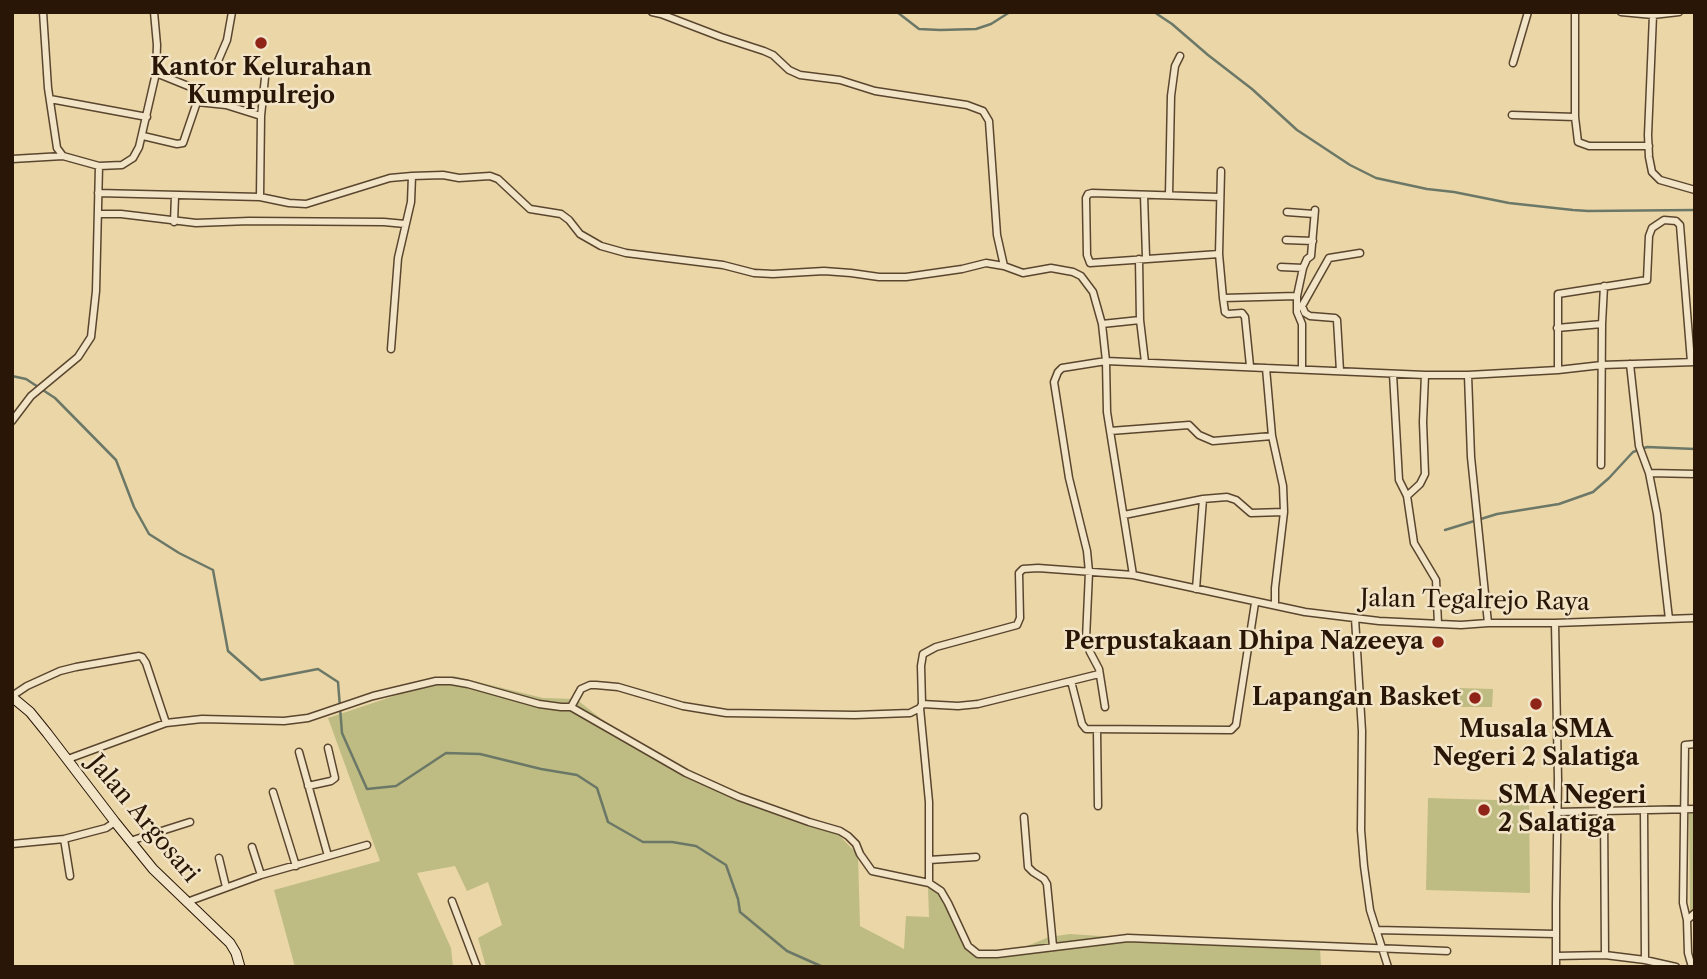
<!DOCTYPE html>
<html>
<head>
<meta charset="utf-8">
<style>
	body { margin:0 }
	#map { position:relative; width:1707px; height:979px; overflow:hidden; background:#ebd6a8; font-family:"Libre Caslon Text",serif }
	canvas { display:block }
	.frame { position:absolute; inset:0; border:14px solid #291606; pointer-events:none }
</style>
</head>
<body>
<div id="map">
<canvas width="1707" height="979"></canvas>
<div class="frame"></div>
</div>
<script>
const c = document.querySelector('canvas').getContext('2d');
c.lineJoin = 'round';
function fillPath(path, color) {
  c.fillStyle = color;
  c.fill(path, 'evenodd');
}
function shape(rows) {
  const path = new Path2D();
  for (const r of rows) {
    path.moveTo(r[0], r[1]);
    for (let i = 2; i < r.length; i += 2) path.lineTo(r[i], r[i + 1]);
  }
  return path;
}
function trace(path, color, width, dash) {
  c.strokeStyle = color;
  c.lineWidth = width;
  c.lineCap = dash ? 'butt' : 'round';
  c.setLineDash(dash || []);
  c.stroke(path);
}
function label(font, color, halo, rows, align = 'center') {
  c.font = font + ' "Libre Caslon Text",serif';
  c.lineWidth = 5;
  c.setLineDash([]);
  c.textBaseline = 'middle';
  c.strokeStyle = halo;
  c.fillStyle = color;
  for (const [text, x, y, turn = 0] of rows) {
    c.save();
    c.translate(x, y);
    c.rotate((+turn || 0) * Math.PI / 180);
    c.textAlign = isNaN(turn) ? turn : align;
    if (halo) c.strokeText(text, 0, 0);
    c.fillText(text, 0, 0);
    c.restore();
  }
}
fillPath(shape([
	[454,676,543,698,576,699,622,735,687,772,838,834,858,855,860,926,904,949,906,916,929,917,928,886,936,890,976,950,1003,956,1049,937,1070,934,1251,946,1320,948,1321,967,486,967,478,938,502,925,488,882,467,891,455,866,417,873,451,948,453,967,295,967,274,890,380,861,328,718],
	[1458,688,1493,689,1492,707,1458,707],
	[1428,798,1529,801,1530,893,1426,890],
	[1689,814,1695,814,1695,908,1690,914]
]), '#bebc83');
trace(shape([
	[897,12,919,29,940,30,976,29,991,24,1010,12],
	[1154,12,1172,24,1208,55,1252,89,1297,130,1350,165,1376,178,1427,189,1454,192,1509,203,1573,210,1588,211,1695,210],
	[12,376,26,379,55,398,116,460,134,507,149,534,179,553,213,570,228,651,261,680,318,669,338,682,342,733,367,789,396,786,446,753,480,754,541,769,577,775,597,788,608,822,643,842,672,842,696,846,726,865,738,899,740,912,787,951,823,967],
	[1445,530,1497,514,1559,504,1593,492,1609,478,1633,452,1647,447,1695,449]
]), '#6c7867', 2.5);
const street = shape([
	[43,12,48,88,57,148,63,156,99,166,122,165,133,158,139,147,156,73,157,45,154,12],
	[652,12,661,14,721,37,764,51,773,55,789,70,800,75,840,80,875,91,967,105,983,111,989,121,997,235,1004,266,1023,273,1051,268,1073,272,1081,276,1093,292,1102,324,1106,361,1107,412,1133,575],
	[1575,12,1575,117,1578,142,1589,146,1649,146],
	[1621,12,1653,15,1679,12],
	[1653,15,1648,135,1649,157,1652,172,1660,180,1695,190],
	[218,61,227,40,232,12],
	[1513,63,1528,12],
	[50,99,147,117],
	[197,102,226,105,261,116],
	[1512,115,1575,117],
	[143,136,177,144,183,143,197,102,197,96,193,88,156,73],
	[12,159,63,156],
	[1221,171,1219,254,1223,298,1297,296],
	[412,176,443,175,459,178,490,176,498,179,530,209,561,214,569,220,580,234,601,246,626,253,723,265,754,273,773,274,824,271,851,273,879,277,906,277,962,269,986,263,1004,266],
	[98,193,260,197,289,203,306,204,390,178,412,176,411,202,398,258,391,349],
	[1144,195,1146,257],
	[1169,195,1171,96,1175,66,1180,56],
	[260,197,261,116,266,68],
	[1287,212,1314,214],
	[98,214,121,214,196,223,249,221,384,222,405,224],
	[174,222,175,196],
	[1286,240,1313,241],
	[1219,254,1090,263,1087,255,1086,198,1088,194,1092,193,1220,197],
	[1139,259,1140,320,1145,362],
	[1281,267,1303,268],
	[1223,298,1225,312,1228,314,1242,313,1245,317,1250,366],
	[1102,324,1140,320],
	[1557,328,1602,324],
	[1630,364,1639,446,1649,473,1657,514,1669,619],
	[1266,368,1272,436,1283,486,1284,512,1275,588,1275,605],
	[1302,369,1302,324,1297,312,1297,296,1303,268,1307,259,1311,256,1315,210],
	[1558,370,1558,294,1647,280,1649,236,1652,228,1664,220,1676,221,1680,225,1691,362],
	[1340,371,1337,320,1335,318,1310,316,1305,313,1302,306,1329,258,1360,253],
	[1393,374,1399,480,1407,496],
	[1425,375,1423,422,1425,474,1420,484,1407,496,1414,543,1436,580,1438,624],
	[1468,375,1471,457,1488,623],
	[12,421,31,396,78,357,91,337,96,291,99,166],
	[1110,431,1189,425,1199,435,1213,441,1272,436],
	[1601,465,1602,324,1604,286],
	[1649,473,1695,474],
	[1124,515,1203,499,1227,497,1236,500,1251,513,1284,512],
	[1196,589,1203,499],
	[1355,618,1362,731,1361,830,1364,866,1370,910,1388,967],
	[1555,623,1558,780,1556,904,1556,967],
	[1071,681,1082,724,1086,729,1231,730,1236,725,1255,603],
	[12,696,27,686,60,671,76,667,139,656,142,657,146,663,166,723,202,719,284,721,308,718,373,696,436,681,451,681,468,684,539,704,561,707,571,707,581,689,590,685,596,685,618,687,683,706,726,713,855,715,910,713,920,708,922,704,921,666,923,654,936,647,1017,625,1020,618,1019,573,1023,569,1038,568,1133,575,1305,612,1379,621,1461,625,1488,623,1555,623,1695,618],
	[922,704,958,706,978,704,1099,674],
	[571,707,686,773,739,797,809,822,840,831,848,836,856,844,860,854,872,871,929,883,941,891,948,903,968,946,978,954,997,954,1128,938,1447,951],
	[1105,707,1099,669,1090,652,1086,639,1089,572,1087,551,1069,478,1054,382,1058,372,1062,368,1106,361,1425,375,1468,375,1558,370,1602,365,1695,362],
	[920,708,929,802,929,883],
	[1097,730,1098,806],
	[299,752,328,856],
	[68,759,166,723],
	[308,786,331,781,335,778,328,748],
	[273,792,296,866],
	[1644,810,1645,960],
	[1604,811,1605,955],
	[1557,812,1695,809],
	[1024,817,1028,867,1033,872,1044,879,1047,884,1053,946],
	[64,839,70,876],
	[130,841,190,822],
	[12,844,64,839,106,828,115,822],
	[252,847,261,875],
	[219,858,226,887],
	[929,860,976,857],
	[452,901,477,967],
	[187,902,261,875,367,845],
	[1687,920,1683,903,1685,745,1695,744],
	[1376,930,1556,934],
	[1556,956,1605,955,1645,960,1676,967],
	[1692,967,1688,953,1687,920,1695,913]
]);
const secondary = shape([
	[12,697,30,712,47,733,115,822,153,869,230,943,236,953,240,967]
]);
trace(street, '#5a462e', 9);
trace(secondary, '#291606', 11);
trace(street, '#f2e4c6', 6);
trace(secondary, '#f2e4c6', 9);
for (const [x, y, r, color] of [
	[261,43,7,"#8f2418"],
	[1438,642,7,"#8f2418"],
	[1475,698,7,"#8f2418"],
	[1536,704,7,"#8f2418"],
	[1484,810,7,"#8f2418"]
]) {
  const dot = new Path2D();
  dot.arc(x, y, r, 0, 2 * Math.PI);
  c.fillStyle = color;
  c.fill(dot);
  trace(dot, '#f2e4c6', 2.5);
}
label('bold 24px', '#291606', '#f2e4c6', [
	["Kantor Kelurahan",261,68],
	["Kumpulrejo",261,96],
	["Perpustakaan Dhipa Nazeeya",1424,642,"right"],
	["Lapangan Basket",1461,698,"right"],
	["Musala SMA",1536,730],
	["Negeri 2 Salatiga",1536,758],
	["SMA Negeri",1498,796,"left"],
	["2 Salatiga",1498,824,"left"]
]);
label('24px', '#291606', '#f2e4c6', [
	["Jalan Tegalrejo Raya",1475,601,1],
	["Jalan Argosari",143,819,50]
]);
</script>
</body>
</html>
